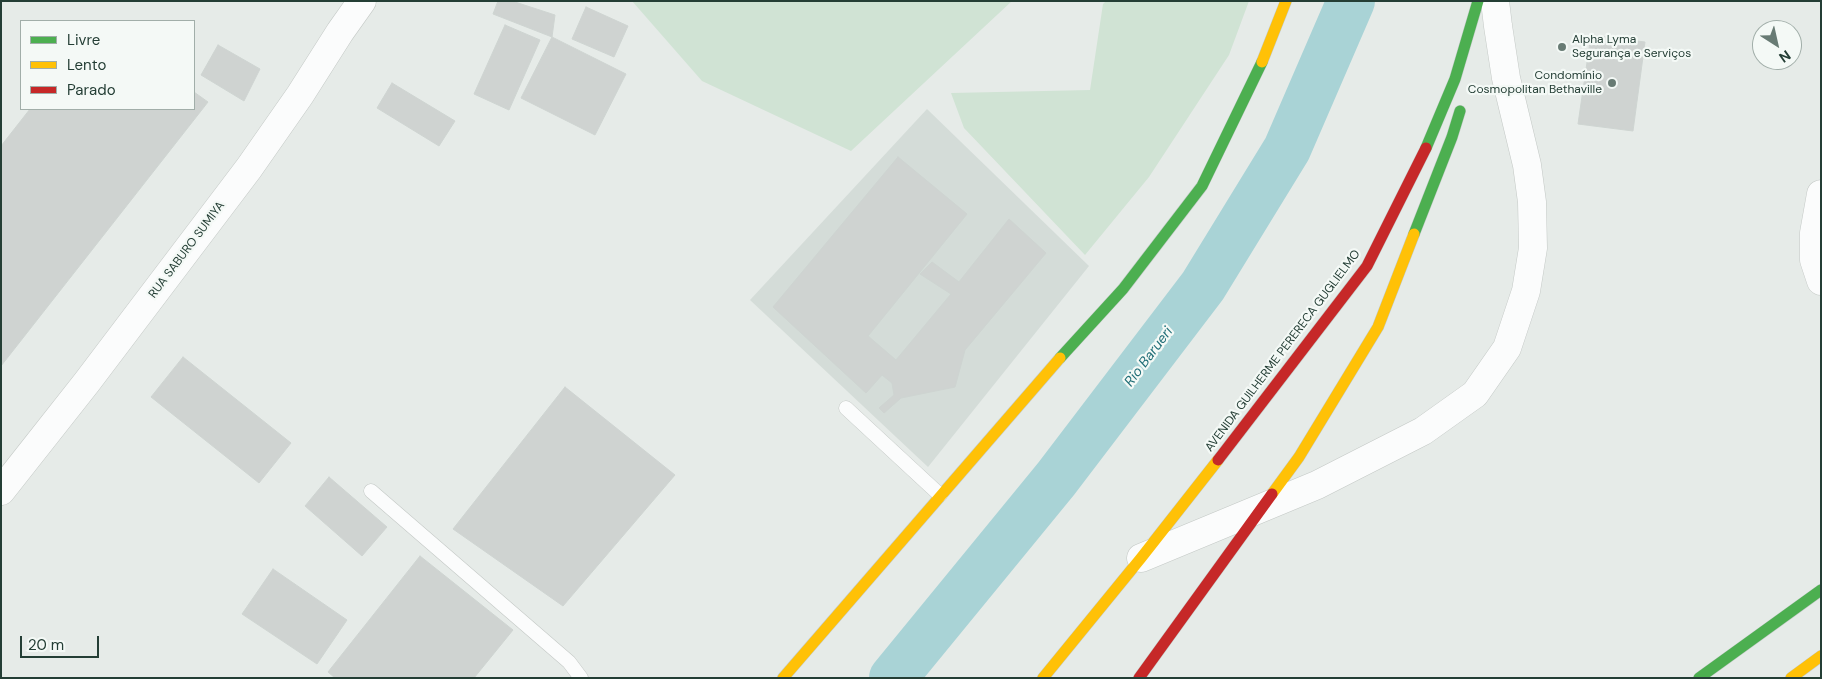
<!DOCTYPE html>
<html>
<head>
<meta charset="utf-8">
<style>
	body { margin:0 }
	#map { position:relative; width:1822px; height:679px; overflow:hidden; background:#e6ebe8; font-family:"DM Sans",sans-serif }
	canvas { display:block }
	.frame { position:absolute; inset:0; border:2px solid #243e35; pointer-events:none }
	.legend { position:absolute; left:20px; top:20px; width:175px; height:90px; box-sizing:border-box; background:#f4f9f6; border:1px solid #a1aea9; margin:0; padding:6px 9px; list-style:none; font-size:15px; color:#243e35 }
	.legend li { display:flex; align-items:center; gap:10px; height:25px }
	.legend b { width:25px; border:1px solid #a1aea9 }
	.north { position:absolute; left:1752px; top:20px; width:50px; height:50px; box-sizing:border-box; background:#f4f9f6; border:1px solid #a1aea9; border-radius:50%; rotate:145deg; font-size:14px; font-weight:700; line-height:20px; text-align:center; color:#243e35 }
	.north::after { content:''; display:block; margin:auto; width:18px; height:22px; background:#687b74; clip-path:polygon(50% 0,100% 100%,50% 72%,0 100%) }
	.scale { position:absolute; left:20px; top:636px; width:79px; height:22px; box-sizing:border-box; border:2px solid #243e35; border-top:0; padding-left:6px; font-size:15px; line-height:18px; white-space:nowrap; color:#243e35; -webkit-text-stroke:4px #f4f9f6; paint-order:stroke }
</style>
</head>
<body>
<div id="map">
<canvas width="1822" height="679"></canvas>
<div class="frame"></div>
<ul class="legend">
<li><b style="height:6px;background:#4caf50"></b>Livre</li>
<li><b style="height:6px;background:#ffc107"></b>Lento</li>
<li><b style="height:6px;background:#c62828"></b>Parado</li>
</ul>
<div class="north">N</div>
<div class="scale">20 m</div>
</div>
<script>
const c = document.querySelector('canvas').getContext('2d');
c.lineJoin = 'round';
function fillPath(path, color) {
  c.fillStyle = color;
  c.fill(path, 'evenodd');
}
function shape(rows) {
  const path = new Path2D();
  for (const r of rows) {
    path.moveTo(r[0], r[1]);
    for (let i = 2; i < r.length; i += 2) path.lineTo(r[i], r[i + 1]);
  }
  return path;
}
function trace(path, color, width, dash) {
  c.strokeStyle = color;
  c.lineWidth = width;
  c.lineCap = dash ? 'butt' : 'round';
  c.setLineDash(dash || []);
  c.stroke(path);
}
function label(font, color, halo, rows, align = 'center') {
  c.font = font + ' "DM Sans",sans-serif';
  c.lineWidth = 4.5;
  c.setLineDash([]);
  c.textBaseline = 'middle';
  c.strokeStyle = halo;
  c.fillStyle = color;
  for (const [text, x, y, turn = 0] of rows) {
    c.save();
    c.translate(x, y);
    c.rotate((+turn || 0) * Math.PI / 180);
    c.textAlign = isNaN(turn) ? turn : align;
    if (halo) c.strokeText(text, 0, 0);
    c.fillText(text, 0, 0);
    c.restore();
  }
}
fillPath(shape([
	[927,109,1089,266,928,467,750,300]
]), '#d4dcd8');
fillPath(shape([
	[632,1,1012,1,851,151,702,81],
	[1106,1,1249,1,1229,55,1149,177,1085,255,964,128,951,93,1090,90,1103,4]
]), '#d0e3d4');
trace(shape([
	[893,678,1056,479,1203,286,1287,149,1351,1]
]), '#a9d3d6', 48);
const building = shape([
	[498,1,512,1,555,15,552,37,493,14,498,1],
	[586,7,628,26,614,57,572,39,586,7],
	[505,25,540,40,509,110,474,94,505,25],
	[1591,35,1645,42,1633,131,1578,124,1591,35],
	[552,37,626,74,595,135,521,98,552,37],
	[218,45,260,69,244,101,201,75,218,45],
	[392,83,455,121,439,146,377,108,392,83],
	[194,92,208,102,1,366,1,146,30,109,194,109,194,92],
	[898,157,967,214,868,336,896,360,951,294,920,274,932,262,959,282,1009,219,1046,253,965,350,955,387,901,398,884,413,879,408,894,395,892,383,882,375,866,393,773,307,898,157],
	[183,357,291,443,259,483,151,397,183,357],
	[565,387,675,475,563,606,453,529,565,387],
	[329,477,387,527,362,556,305,506,329,477],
	[420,556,513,630,474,678,335,678,328,672,420,556],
	[273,569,347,620,317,664,242,614,273,569]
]);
fillPath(building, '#cfd3d1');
trace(building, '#ced4d1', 1);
const lane = shape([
	[846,408,940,495],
	[371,491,569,662,581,678]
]);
const street = shape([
	[1821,194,1814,233,1814,260,1821,281],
	[1,491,87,382,249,168,300,95,340,32,362,1],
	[1141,558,1317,485,1423,431,1475,394,1507,348,1526,291,1533,248,1532,202,1527,165,1506,78,1498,26,1495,1]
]);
const fast = shape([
	[1426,148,1455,79,1478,1],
	[1414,234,1452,137,1460,111],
	[1060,358,1123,289,1202,186,1262,62],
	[1699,678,1821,590]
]);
const slow = shape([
	[1262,62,1286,1],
	[1272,494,1299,457,1378,327,1414,234],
	[783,678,1060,358],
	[1043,678,1141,558,1218,460],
	[1791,678,1821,656]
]);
const jam = shape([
	[1218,460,1367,266,1426,148],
	[1139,678,1272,494]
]);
trace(lane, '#c3c8c5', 15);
trace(street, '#c3c8c5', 29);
trace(fast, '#c2cac7', 12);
trace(slow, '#c2cac7', 12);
trace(jam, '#c2cac7', 12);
trace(lane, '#fbfcfc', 14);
trace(street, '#fbfcfc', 28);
trace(fast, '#4caf50', 11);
trace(slow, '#ffc107', 11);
trace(jam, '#c62828', 11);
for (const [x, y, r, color] of [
	[1562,47,5,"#687b74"],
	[1612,83,5,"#687b74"]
]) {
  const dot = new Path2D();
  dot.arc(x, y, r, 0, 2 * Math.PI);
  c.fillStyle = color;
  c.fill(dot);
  trace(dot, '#f4f9f6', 2);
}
label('12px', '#243e35', '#f4f9f6', [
	["Alpha Lyma",1572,40],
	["Segurança e Serviços",1572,54],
	["Condomínio",1602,76,"right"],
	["Cosmopolitan Bethaville",1602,90,"right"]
], 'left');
label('12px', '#243e35', '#f4f9f6', [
	["RUA SABURO SUMIYA",187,250,-53],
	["AVENIDA GUILHERME PERERECA GUGLIELMO",1283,351,-53]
]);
label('italic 14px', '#206e77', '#f4f9f6', [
	["Rio Barueri",1149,357,-53]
]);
</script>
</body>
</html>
